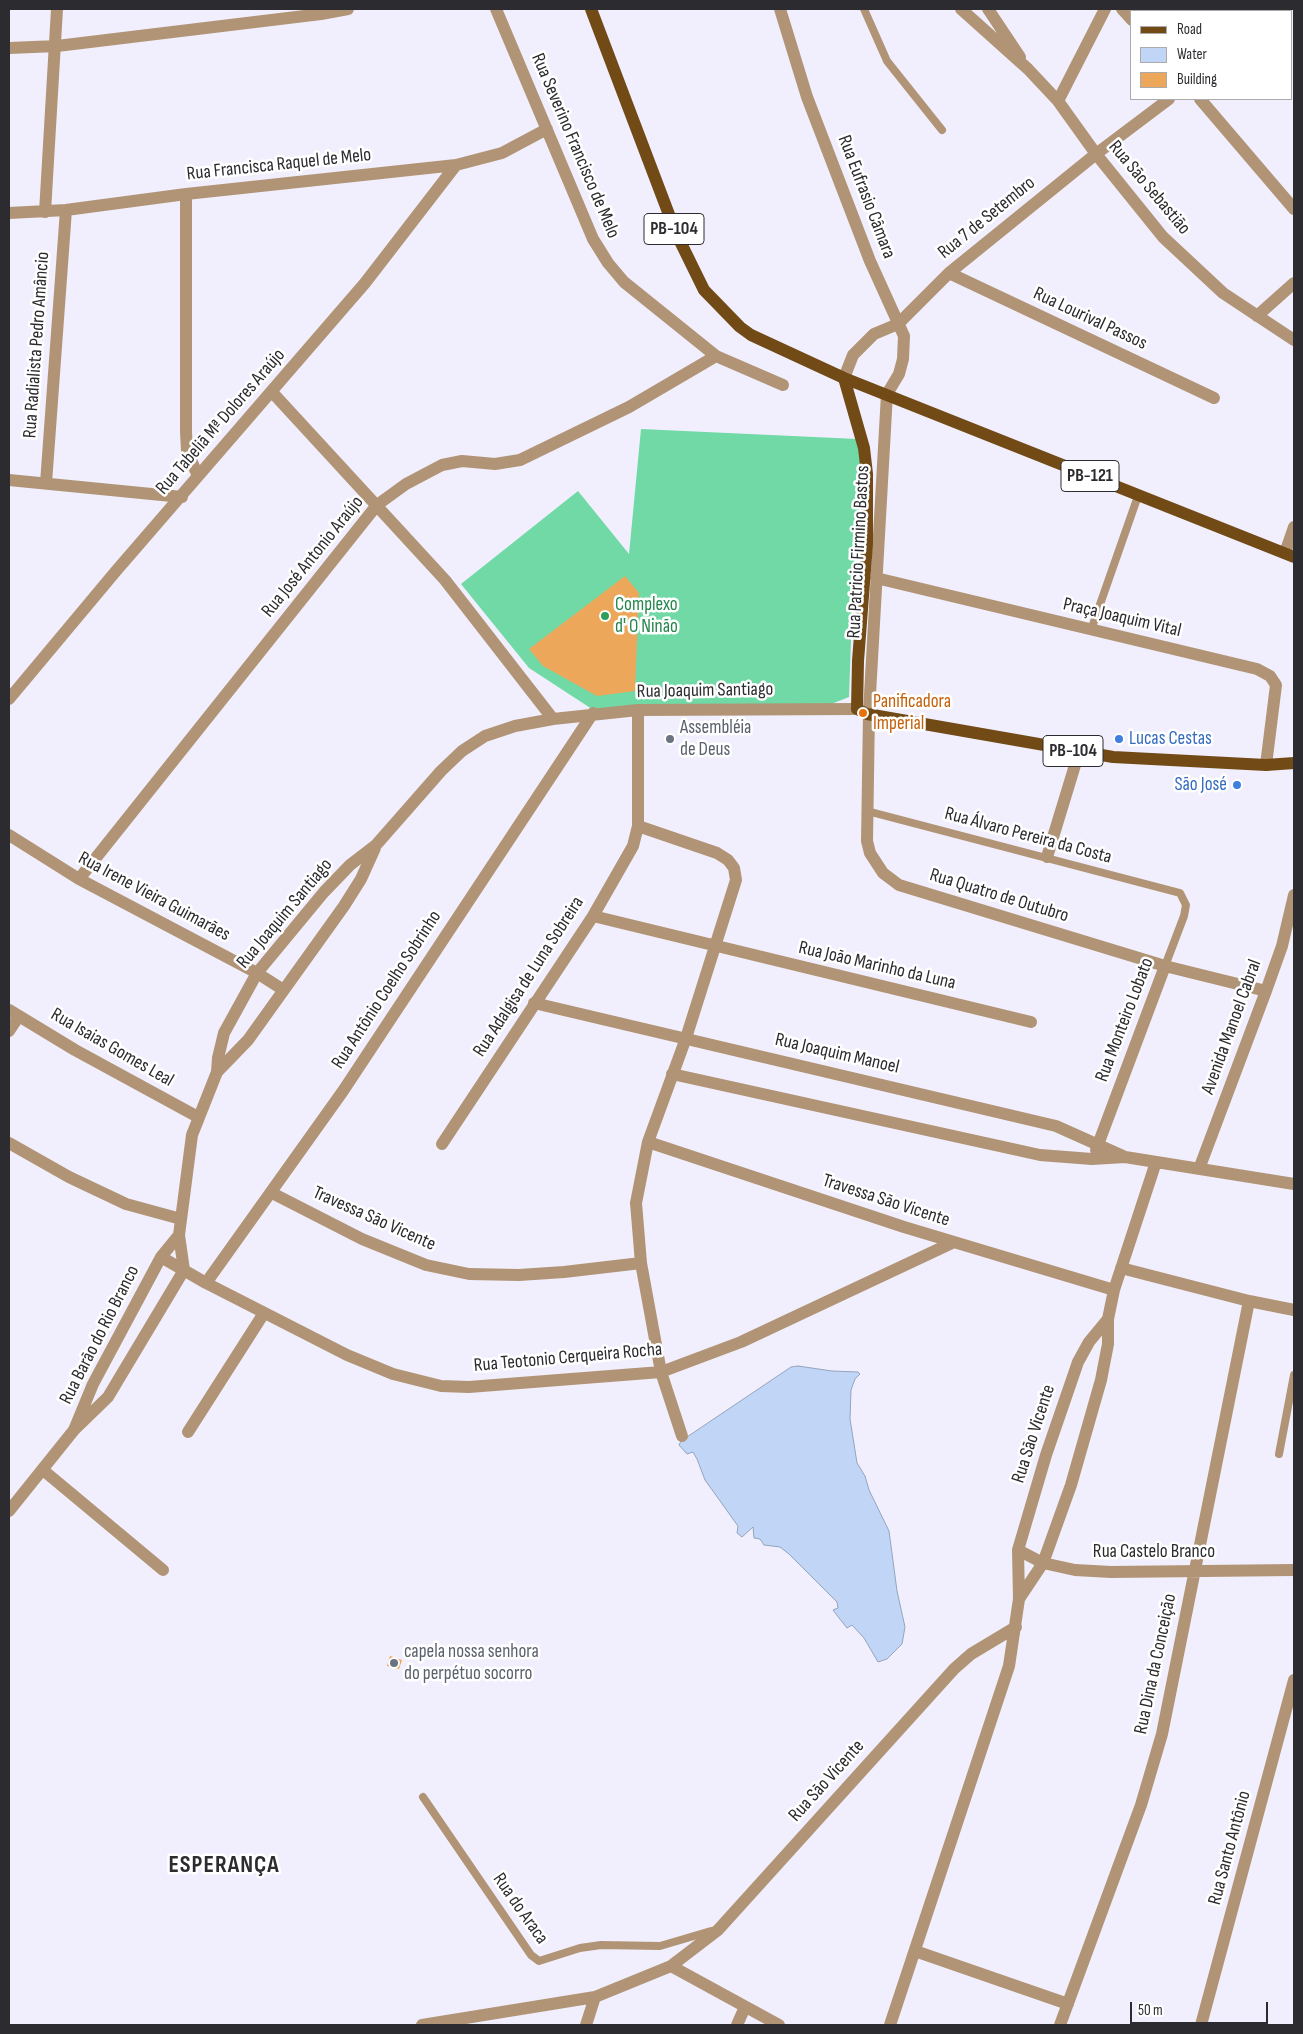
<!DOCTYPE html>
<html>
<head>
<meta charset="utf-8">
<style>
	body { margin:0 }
	#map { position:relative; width:1303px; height:2034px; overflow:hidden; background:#f1effd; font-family:"Sofia Sans Condensed",sans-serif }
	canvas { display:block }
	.frame { position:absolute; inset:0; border:10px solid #2c2c30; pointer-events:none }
	.legend { position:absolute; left:1130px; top:10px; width:162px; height:90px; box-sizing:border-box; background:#fff; border:1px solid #ababac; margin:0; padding:6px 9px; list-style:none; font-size:15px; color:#2c2c30 }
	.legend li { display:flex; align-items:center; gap:10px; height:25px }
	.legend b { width:25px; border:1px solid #ababac }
	.scale { position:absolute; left:1130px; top:2002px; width:138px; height:22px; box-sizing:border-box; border:2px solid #2c2c30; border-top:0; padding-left:6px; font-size:15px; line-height:18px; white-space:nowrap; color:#2c2c30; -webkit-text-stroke:4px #fff; paint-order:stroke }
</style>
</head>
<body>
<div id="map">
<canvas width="1303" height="2034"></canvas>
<div class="frame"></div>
<ul class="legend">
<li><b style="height:6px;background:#714a16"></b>Road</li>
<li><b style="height:14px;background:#c1d6f6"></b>Water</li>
<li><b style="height:14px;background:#eca75a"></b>Building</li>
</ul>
<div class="scale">50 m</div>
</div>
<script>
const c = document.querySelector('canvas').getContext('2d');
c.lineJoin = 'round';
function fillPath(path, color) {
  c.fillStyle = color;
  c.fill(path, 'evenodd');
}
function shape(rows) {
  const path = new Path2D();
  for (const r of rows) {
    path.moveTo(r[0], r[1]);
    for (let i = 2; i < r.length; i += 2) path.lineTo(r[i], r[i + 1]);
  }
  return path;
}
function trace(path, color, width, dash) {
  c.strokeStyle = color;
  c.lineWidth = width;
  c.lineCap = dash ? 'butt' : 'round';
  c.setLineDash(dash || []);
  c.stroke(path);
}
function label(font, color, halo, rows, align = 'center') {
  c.font = font + ' "Sofia Sans Condensed",sans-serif';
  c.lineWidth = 5;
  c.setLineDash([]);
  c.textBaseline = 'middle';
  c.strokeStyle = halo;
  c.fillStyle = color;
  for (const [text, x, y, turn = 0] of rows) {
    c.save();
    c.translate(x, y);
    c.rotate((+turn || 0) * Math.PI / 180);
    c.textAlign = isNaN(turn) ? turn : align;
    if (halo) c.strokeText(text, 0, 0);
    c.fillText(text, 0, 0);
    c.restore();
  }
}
fillPath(shape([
	[641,429,857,439,863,471,853,584,849,697,821,708,595,711,529,668,461,584,578,491,629,554]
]), '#71d9a5');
const water = shape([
	[798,1366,832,1371,858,1372,860,1374,855,1379,851,1390,850,1419,857,1463,865,1476,869,1490,889,1531,897,1591,905,1627,902,1644,887,1659,878,1662,864,1638,852,1625,847,1628,839,1618,833,1610,838,1608,837,1602,789,1554,780,1547,764,1545,760,1539,754,1538,753,1527,742,1537,737,1533,738,1526,705,1480,697,1459,693,1452,687,1454,679,1445,681,1441,791,1367,798,1366]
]);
fillPath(water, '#c1d6f6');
trace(water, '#94a3bb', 1);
fillPath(shape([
	[625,576,639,593,635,691,597,696,543,666,529,649],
	[390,1656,402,1660,399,1669,387,1666]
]), '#eca75a');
trace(shape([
	[864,9,887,61,942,130],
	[1091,630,1138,496],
	[867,811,1180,893,1186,905,1184,916,1165,966],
	[1279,1454,1294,1375],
	[423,1797,531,1955,539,1961,580,1948,601,1945,660,1946,711,1931]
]), '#b19475', 8);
trace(shape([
	[496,9,593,239,608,263,624,282,716,356,783,385],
	[780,9,807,97,870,261,904,336,903,359,899,374,887,394,869,712,867,841,870,853,883,873,899,885,1165,966,1266,991],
	[961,9,1028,69,1058,101,1096,154,1163,237,1223,293,1294,340],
	[988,9,1020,57],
	[1122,9,1132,20],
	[1274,11,1277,9],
	[9,48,57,46,321,14,348,9],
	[1200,99,1294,209],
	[1058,101,1105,9],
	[186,194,186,432,187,451,198,476],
	[45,212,57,9],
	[9,213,66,210,186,194,456,165,502,153,547,129],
	[949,273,1214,398],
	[1257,316,1294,283],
	[844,378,853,355,874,334,898,324,949,273,1096,154,1169,99],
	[272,392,445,580,553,719],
	[9,480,182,497],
	[46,483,66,210],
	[1285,553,1294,527],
	[876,578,1257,669,1270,676,1276,685,1266,765],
	[9,699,116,571,365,283,456,165],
	[638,826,717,853,728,860,734,868,736,880,686,1038,648,1142,636,1203,641,1263,661,1372,682,1436],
	[9,835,79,879,257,973,282,989],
	[1047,857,1079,752],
	[79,879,377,505,406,484,442,465,462,461,495,464,520,460,629,407,716,356],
	[593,916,1031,1022],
	[534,1003,1056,1126,1123,1156],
	[9,1010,75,1050,198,1117],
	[9,1031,19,1016],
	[217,1072,248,1040,344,906,361,879,375,848],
	[672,1074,1040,1155,1092,1159,1125,1157,1294,1184],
	[648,1142,904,1227,1114,1290],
	[9,1143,69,1177,126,1204,181,1219],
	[442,1144,593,916,633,846,638,826,638,710],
	[1096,1150,1165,966],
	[1199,1169,1266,991,1282,946,1294,895],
	[272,1193,362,1239,426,1265,469,1274,519,1275,564,1272,641,1263],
	[161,1257,206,1283,347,1355,393,1374,441,1386,469,1387,661,1372,741,1342,954,1242],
	[1121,1268,1249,1301,1294,1310],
	[206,1283,343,1091,593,713],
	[74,1430,93,1384,161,1257,179,1235],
	[188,1432,264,1313],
	[43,1470,163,1570],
	[9,1511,74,1430,108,1397,184,1270,179,1235,192,1135,217,1072,218,1058,224,1033,257,973,324,892,350,865,376,845,441,771,462,751,485,736,515,726,553,719,638,710,857,709],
	[1018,1550,1043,1563,1075,1570,1111,1572,1294,1570],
	[1019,1599,1043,1563,1071,1485,1101,1380,1108,1344,1108,1319,1114,1290,1156,1162],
	[915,1951,1068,2004],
	[671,1966,779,2025],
	[422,2025,595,1997,671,1966,718,1930,954,1669,971,1654,1016,1627],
	[586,2025,595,1997],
	[737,2025,745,2007],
	[890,2025,1009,1666,1019,1599,1018,1550,1046,1455,1078,1362,1089,1342,1108,1319],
	[1060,2025,1141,1805,1162,1734,1249,1301],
	[1201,2025,1294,1680]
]), '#b19475', 12);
trace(shape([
	[591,9,676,233,704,290,740,327,751,335,844,378,1294,557],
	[844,378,864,448,867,474,867,544,858,661,857,709,867,714,1113,757,1266,765,1294,763]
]), '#714a16', 12);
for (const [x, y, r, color] of [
	[605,616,5,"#2e9e5b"],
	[863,713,5,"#e8710a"],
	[670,739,5,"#6b7280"],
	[1119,739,5,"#3f7fe0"],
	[1237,785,5,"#3f7fe0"],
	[394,1663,5,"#6b7280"]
]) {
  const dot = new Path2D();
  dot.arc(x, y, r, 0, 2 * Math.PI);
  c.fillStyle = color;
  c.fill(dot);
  trace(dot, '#fff', 2);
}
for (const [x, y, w] of [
	[674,229,60],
	[1090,476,58],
	[1073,751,60]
]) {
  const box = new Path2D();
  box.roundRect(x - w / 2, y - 15.5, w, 31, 4);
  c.fillStyle = '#fff';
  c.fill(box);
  trace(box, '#2c2c30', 1);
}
label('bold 18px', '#2c2c30', null, [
	["PB-104",674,229],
	["PB-121",1090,476],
	["PB-104",1073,751]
]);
label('19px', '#2c2c30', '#fff', [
	["Rua Severino Francisco de Melo",575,146,67],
	["Rua Francisca Raquel de Melo",279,165,-6],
	["Rua São Sebastião",1149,188,50],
	["Rua Eufrasio Câmara",866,197,69],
	["Rua 7 de Setembro",987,218,-39],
	["Rua Lourival Passos",1090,319,25],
	["Rua Radialista Pedro Amâncio",37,345,-86],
	["Rua Tabeliã Mª Dolores Araújo",221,422,-49],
	["Rua Patricio Firmino Bastos",859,552,-87],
	["Rua José Antonio Araújo",313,557,-51],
	["Praça Joaquim Vital",1122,618,13],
	["Rua Joaquim Santiago",705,691,-1],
	["Rua Álvaro Pereira da Costa",1028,836,15],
	["Rua Quatro de Outubro",999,896,17],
	["Rua Irene Vieira Guimarães",154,897,28],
	["Rua Joaquim Santiago",285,914,-50],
	["Rua João Marinho da Luna",877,966,13],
	["Rua Adalgisa de Luna Sobreira",529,977,-57],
	["Rua Antônio Coelho Sobrinho",387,990,-57],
	["Rua Monteiro Lobato",1125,1020,-69],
	["Avenida Manoel Cabral",1232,1027,-70],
	["Rua Isaias Gomes Leal",112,1048,30],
	["Rua Joaquim Manoel",837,1054,13],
	["Travessa São Vicente",886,1201,18],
	["Travessa São Vicente",374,1219,24],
	["Rua Barão do Rio Branco",100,1335,-63],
	["Rua Teotonio Cerqueira Rocha",568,1358,-5],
	["Rua São Vicente",1034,1434,-72],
	["Rua Castelo Branco",1154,1552],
	["Rua Dina da Conceição",1156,1664,-78],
	["Rua São Vicente",827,1781,-48],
	["Rua Santo Antônio",1230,1848,-75],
	["Rua do Araca",520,1909,55]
]);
label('19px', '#27864d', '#fff', [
	["Complexo",615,605],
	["d' O Ninão",615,627]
], 'left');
label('19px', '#c56008', '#fff', [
	["Panificadora",873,702],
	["Imperial",873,724]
], 'left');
label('19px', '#5b616d', '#fff', [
	["Assembléia",680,728],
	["de Deus",680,750],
	["capela nossa senhora",404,1652],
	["do perpétuo socorro",404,1674]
], 'left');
label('19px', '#366cbe', '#fff', [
	["Lucas Cestas",1129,739],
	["São José",1227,785,"right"]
], 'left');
c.letterSpacing = '1px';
label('bold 24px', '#2c2c30', '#fff', [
	["ESPERANÇA",224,1866]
]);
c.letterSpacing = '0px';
</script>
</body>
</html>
